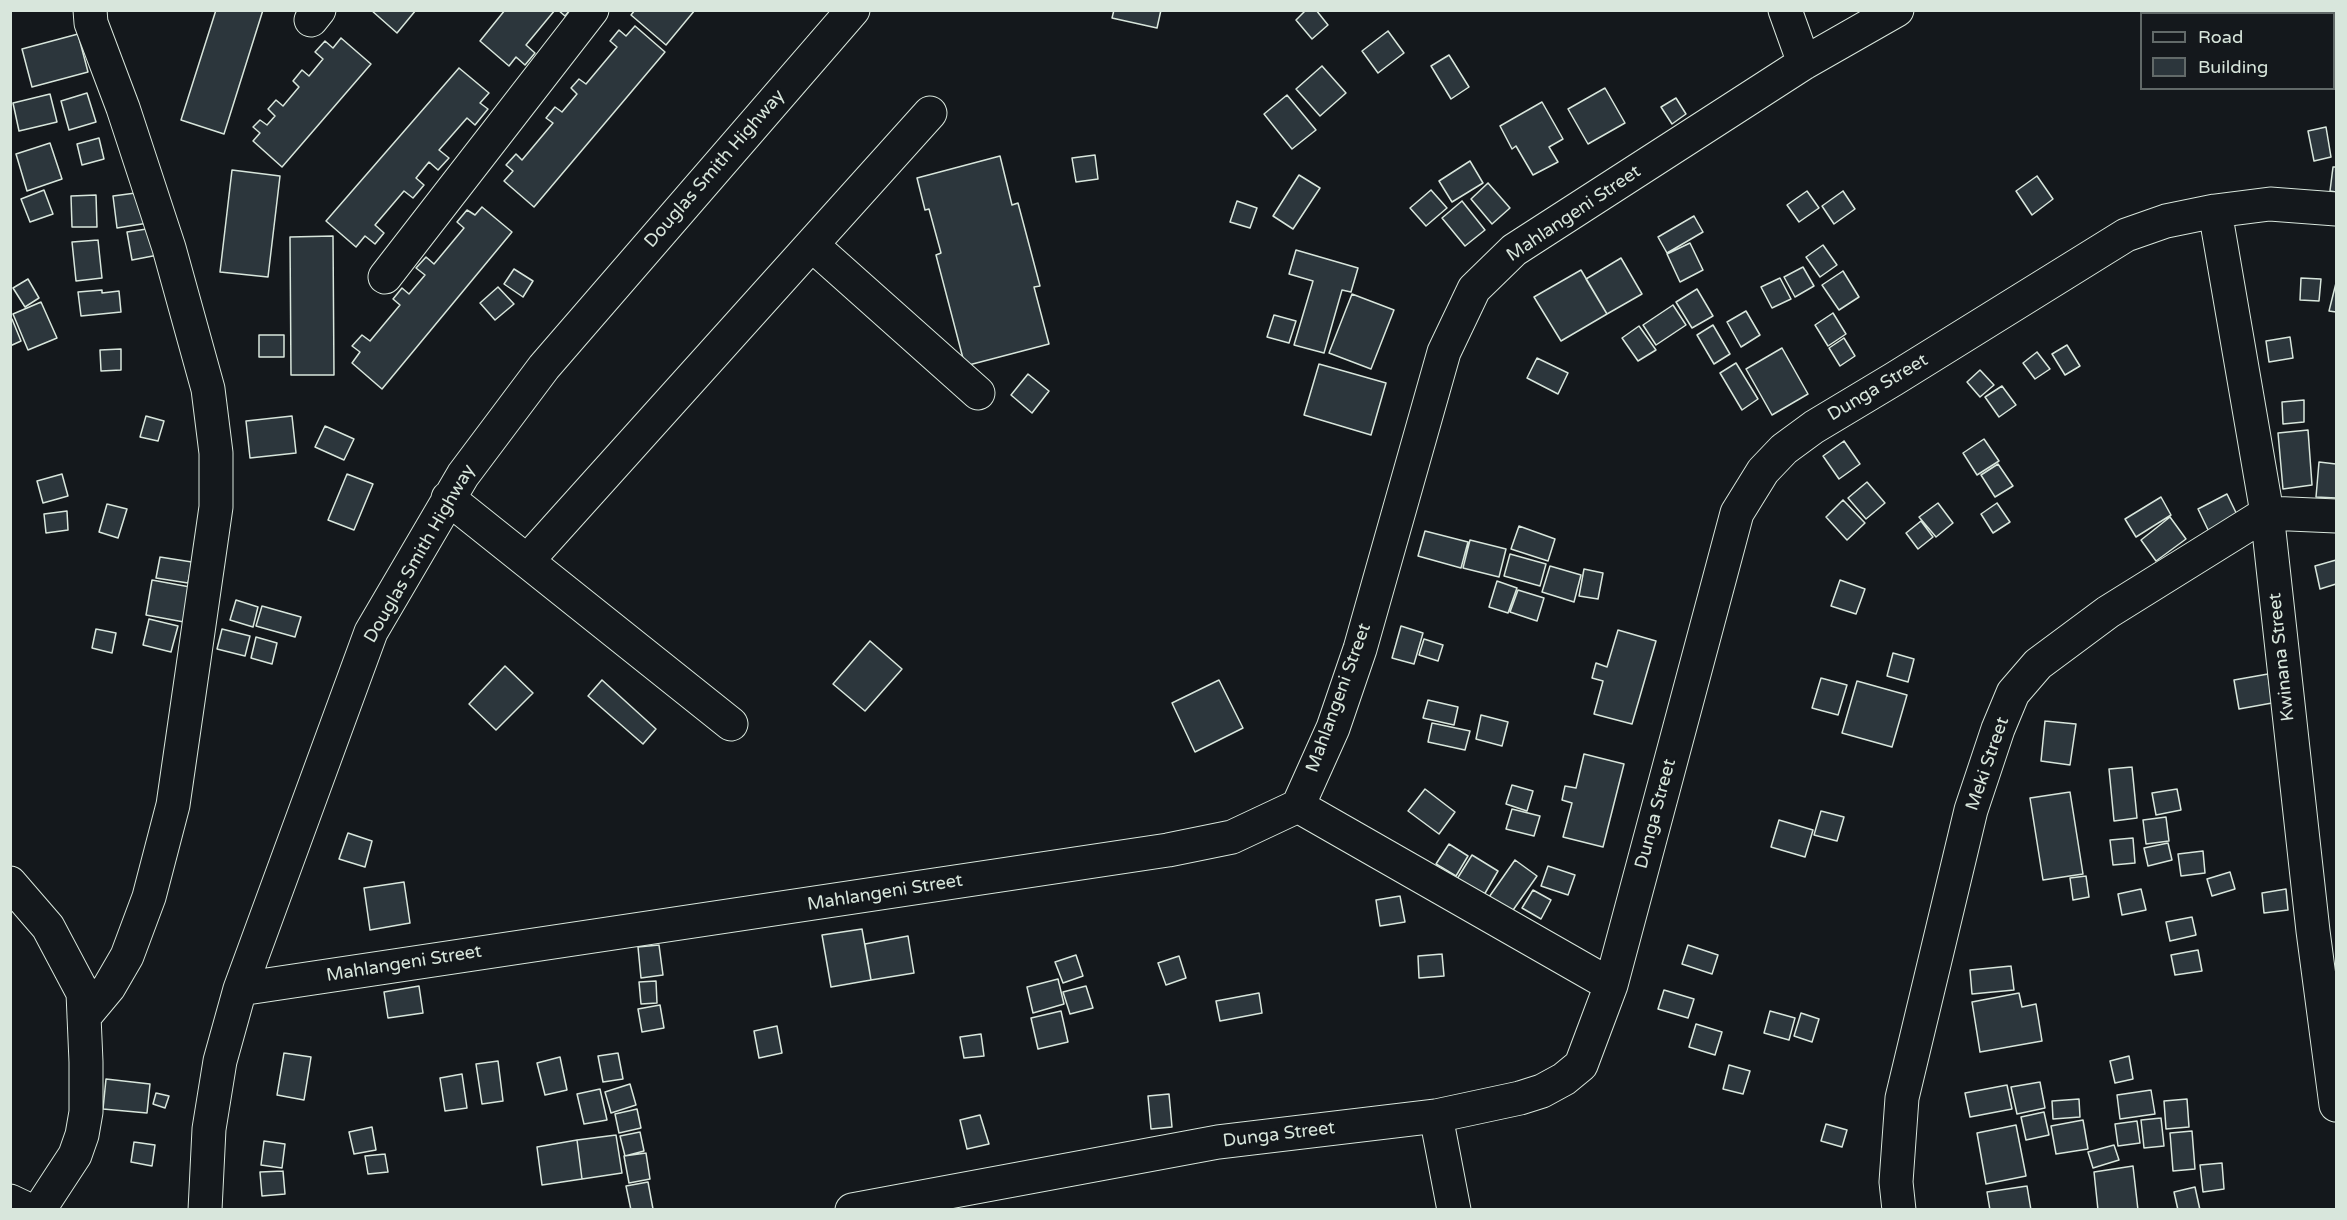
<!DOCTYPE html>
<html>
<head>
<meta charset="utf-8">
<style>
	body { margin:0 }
	#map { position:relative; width:2347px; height:1220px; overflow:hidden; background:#14181c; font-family:"Varela Round",sans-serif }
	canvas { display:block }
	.frame { position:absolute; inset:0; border:12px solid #d8e6dc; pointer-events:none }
	.legend { position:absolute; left:2140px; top:12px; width:195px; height:78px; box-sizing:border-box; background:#14181c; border:2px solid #626a69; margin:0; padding:8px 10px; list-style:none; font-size:18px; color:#d8e6dc }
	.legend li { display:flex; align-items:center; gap:12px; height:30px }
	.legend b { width:30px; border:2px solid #626a69 }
</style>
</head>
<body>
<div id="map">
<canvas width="2347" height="1220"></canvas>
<div class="frame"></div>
<ul class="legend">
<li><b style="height:8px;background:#14181c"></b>Road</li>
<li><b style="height:16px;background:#2c363c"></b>Building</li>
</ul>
</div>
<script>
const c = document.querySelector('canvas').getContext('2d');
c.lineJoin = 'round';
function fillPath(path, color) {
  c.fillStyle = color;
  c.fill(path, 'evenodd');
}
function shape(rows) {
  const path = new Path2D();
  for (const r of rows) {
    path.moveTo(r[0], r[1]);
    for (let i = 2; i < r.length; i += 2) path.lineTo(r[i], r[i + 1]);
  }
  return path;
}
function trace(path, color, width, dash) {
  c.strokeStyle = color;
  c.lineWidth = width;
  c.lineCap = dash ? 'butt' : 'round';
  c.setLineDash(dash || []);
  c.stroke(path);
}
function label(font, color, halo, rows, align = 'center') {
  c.font = font + ' "Varela Round",sans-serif';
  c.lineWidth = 4.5;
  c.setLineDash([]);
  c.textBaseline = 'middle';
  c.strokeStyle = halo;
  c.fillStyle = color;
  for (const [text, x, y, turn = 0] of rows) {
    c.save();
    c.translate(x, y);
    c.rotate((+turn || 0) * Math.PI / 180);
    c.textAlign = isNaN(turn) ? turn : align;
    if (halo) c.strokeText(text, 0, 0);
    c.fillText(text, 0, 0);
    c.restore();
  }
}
const building = shape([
	[216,10,263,10,224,134,181,120,216,10],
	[371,10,416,10,397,33,371,10],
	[505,10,555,10,526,45,535,53,525,65,516,57,509,66,480,41,505,10],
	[558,10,570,10,565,16,558,10],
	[635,10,695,10,666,45,631,15,635,10],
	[1114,10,1161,10,1157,28,1112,18,1114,10],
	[1306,10,1316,10,1328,25,1312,39,1296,20,1306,10],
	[635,26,665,52,534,207,504,181,513,171,506,165,516,154,522,160,553,123,546,118,555,107,562,112,577,94,571,88,579,79,586,84,617,47,610,41,619,30,626,36,635,26],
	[1388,31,1404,53,1378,73,1362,51,1388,31],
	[78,34,88,72,32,87,22,49,78,34],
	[341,38,371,64,282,167,253,141,260,133,253,127,260,120,267,125,275,116,268,109,276,100,283,106,299,87,293,81,302,70,309,76,323,59,315,52,325,41,333,48,341,38],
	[1449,55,1469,87,1451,99,1431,66,1449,55],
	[1322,66,1346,93,1320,116,1296,89,1322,66],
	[459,68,489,93,480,103,488,109,475,125,467,118,439,150,449,158,438,170,429,162,416,178,424,185,413,198,404,191,375,225,384,233,375,244,365,236,356,247,326,221,459,68],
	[1605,88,1625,123,1588,144,1568,109,1605,88],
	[87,93,96,122,69,130,61,101,87,93],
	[50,94,57,122,19,131,13,103,50,94],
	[1287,95,1316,130,1292,149,1264,114,1287,95],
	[1676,98,1686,114,1672,124,1661,107,1676,98],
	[1542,102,1563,139,1549,147,1558,162,1533,175,1516,146,1512,149,1500,126,1542,102],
	[2326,127,2331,157,2314,161,2308,131,2326,127],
	[99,138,104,159,82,165,77,144,99,138],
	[50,143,62,179,27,191,16,154,50,143],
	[1095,155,1098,179,1076,182,1072,158,1095,155],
	[1000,156,1012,205,1018,203,1040,286,1034,287,1049,344,965,366,936,255,941,253,929,209,925,210,917,178,1000,156],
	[1470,161,1483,183,1452,202,1439,181,1470,161],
	[2333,167,2336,167,2336,192,2330,191,2333,167],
	[232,170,280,176,268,277,220,272,232,170],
	[1299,175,1320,188,1293,229,1273,216,1299,175],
	[2037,176,2053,199,2032,215,2016,191,2037,176],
	[1488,183,1510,208,1492,224,1471,199,1488,183],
	[44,190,53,214,30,222,21,199,44,190],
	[1431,190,1447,208,1426,226,1410,208,1431,190],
	[1807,191,1819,208,1799,222,1787,205,1807,191],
	[1843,191,1855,209,1834,224,1822,206,1843,191],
	[143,192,148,223,117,228,113,196,143,192],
	[96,195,97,227,72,227,71,196,96,195],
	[1237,201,1257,208,1250,228,1230,222,1237,201],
	[1462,201,1485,230,1465,246,1442,218,1462,201],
	[482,207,512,232,382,389,352,363,360,352,352,346,362,335,370,341,400,305,393,299,402,288,409,294,425,275,416,268,426,257,434,264,464,228,457,222,467,210,475,215,482,207],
	[1694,216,1703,232,1667,253,1658,237,1694,216],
	[153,228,158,255,132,260,127,232,153,228],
	[333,236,334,375,291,375,290,237,333,236],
	[98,240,102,278,76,281,72,242,98,240],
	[1690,243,1703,270,1680,282,1667,254,1690,243],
	[1823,245,1837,265,1820,277,1806,257,1823,245],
	[1296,250,1358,268,1351,292,1342,290,1324,353,1294,345,1313,281,1289,274,1296,250],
	[1621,258,1642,294,1607,314,1586,279,1621,258],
	[1803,267,1814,286,1795,297,1784,277,1803,267],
	[514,269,533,281,523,297,504,284,514,269],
	[1581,270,1607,314,1561,341,1534,297,1581,270],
	[1843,271,1859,297,1839,310,1822,285,1843,271],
	[1780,278,1791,299,1772,308,1761,287,1780,278],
	[2301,278,2321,279,2319,301,2300,300,2301,278],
	[28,279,39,298,25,307,13,288,28,279],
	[2336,283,2336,312,2329,311,2336,283],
	[498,287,514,304,495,320,480,303,498,287],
	[1697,289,1713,316,1692,328,1676,302,1697,289],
	[102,290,102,293,119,291,121,312,81,316,78,292,102,290],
	[1352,294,1394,310,1371,369,1329,353,1352,294],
	[41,302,57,338,28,350,13,314,41,302],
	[1673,305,1686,325,1656,345,1643,325,1673,305],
	[1746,311,1760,335,1741,347,1727,322,1746,311],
	[1833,313,1846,334,1828,346,1815,325,1833,313],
	[1274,315,1296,321,1289,343,1267,337,1274,315],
	[12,319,21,341,10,346,10,320,12,319],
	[1713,325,1730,354,1714,364,1697,335,1713,325],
	[1639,326,1656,350,1638,361,1622,338,1639,326],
	[259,335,284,335,284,357,259,357,259,335],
	[2290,337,2293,358,2269,362,2266,341,2290,337],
	[1844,338,1855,356,1840,366,1829,348,1844,338],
	[2067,345,2080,366,2065,375,2052,354,2067,345],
	[1782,348,1808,394,1772,415,1746,369,1782,348],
	[121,349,121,370,101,371,100,350,121,349],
	[2037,352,2050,369,2035,379,2023,363,2037,352],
	[1537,358,1568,373,1558,394,1527,378,1537,358],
	[1736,363,1758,399,1742,410,1720,373,1736,363],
	[1319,364,1386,383,1371,435,1304,415,1319,364],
	[1980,370,1994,385,1980,397,1967,382,1980,370],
	[1028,374,1049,391,1032,413,1011,395,1028,374],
	[2002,386,2016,405,1999,417,1985,397,2002,386],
	[2304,400,2304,422,2283,424,2282,402,2304,400],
	[146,416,164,421,158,441,140,437,146,416],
	[292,416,296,453,250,458,246,421,292,416],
	[325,426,354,439,344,460,315,447,325,426],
	[2308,430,2312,485,2283,489,2278,433,2308,430],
	[1984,439,1999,461,1977,475,1963,453,1984,439],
	[1844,441,1860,464,1839,479,1823,456,1844,441],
	[2319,462,2336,464,2336,498,2316,497,2319,462],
	[1998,464,2013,486,1995,497,1981,475,1998,464],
	[62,474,68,496,43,503,37,481,62,474],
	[347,474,373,484,354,530,328,520,347,474],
	[1867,482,1885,503,1866,519,1848,498,1867,482],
	[2227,494,2241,523,2212,538,2198,509,2227,494],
	[2161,497,2171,515,2136,537,2125,519,2161,497],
	[1843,500,1865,523,1847,540,1826,517,1843,500],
	[1938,503,1953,523,1936,537,1919,517,1938,503],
	[1997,503,2010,522,1993,533,1981,514,1997,503],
	[107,504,127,509,118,538,99,532,107,504],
	[67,511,68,530,46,533,44,514,67,511],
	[2170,517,2186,539,2156,561,2141,540,2170,517],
	[1921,521,1933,537,1918,549,1906,533,1921,521],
	[1519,526,1555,539,1548,561,1511,549,1519,526],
	[1425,531,1468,542,1461,568,1418,556,1425,531],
	[1470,540,1506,549,1499,577,1463,568,1470,540],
	[1510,554,1546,564,1540,586,1504,576,1510,554],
	[160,557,192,562,188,583,156,578,160,557],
	[2336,560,2336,584,2320,589,2315,566,2336,560],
	[1550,566,1581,575,1574,602,1542,592,1550,566],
	[1584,569,1603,573,1598,599,1579,596,1584,569],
	[152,580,190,587,184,622,146,615,152,580],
	[1840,580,1865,589,1856,614,1831,606,1840,580],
	[1497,581,1517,588,1508,613,1489,607,1497,581],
	[1518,590,1544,598,1537,621,1510,612,1518,590],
	[236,600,258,607,253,627,230,620,236,600],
	[262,606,301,617,295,637,256,626,262,606],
	[149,619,178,626,171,652,143,645,149,619],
	[1401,626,1423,633,1414,664,1392,658,1401,626],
	[96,629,116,633,112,653,92,648,96,629],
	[222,629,250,636,245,656,217,649,222,629],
	[1618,630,1656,641,1632,724,1594,714,1603,681,1592,678,1596,663,1607,667,1618,630],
	[256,637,277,643,272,664,251,658,256,637],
	[1424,639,1443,645,1438,661,1419,655,1424,639],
	[870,641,902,669,865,711,833,684,870,641],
	[1893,653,1914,659,1908,682,1887,676,1893,653],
	[505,666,533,693,496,730,469,704,505,666],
	[2268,674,2272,703,2239,709,2234,680,2268,674],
	[1821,678,1847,685,1838,715,1812,708,1821,678],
	[602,680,656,729,643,744,588,696,602,680],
	[1219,680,1243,728,1195,752,1172,703,1219,680],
	[1857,681,1907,695,1892,747,1842,733,1857,681],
	[1428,700,1458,707,1454,725,1423,718,1428,700],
	[1481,715,1508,722,1502,746,1476,739,1481,715],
	[2045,721,2076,724,2070,765,2041,761,2045,721],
	[1432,723,1470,731,1465,750,1428,742,1432,723],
	[1584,754,1624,764,1603,847,1563,837,1572,803,1562,800,1565,786,1576,788,1584,754],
	[2132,767,2137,818,2114,821,2109,769,2132,767],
	[1512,785,1533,791,1527,811,1506,804,1512,785],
	[1425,789,1455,812,1439,834,1408,811,1425,789],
	[2177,789,2181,810,2156,815,2152,793,2177,789],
	[2070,792,2083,874,2043,880,2030,798,2070,792],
	[1512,809,1540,816,1534,836,1506,829,1512,809],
	[1821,811,1844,817,1837,841,1814,835,1821,811],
	[2166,817,2169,841,2146,844,2143,820,2166,817],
	[1779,820,1813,830,1805,857,1771,847,1779,820],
	[348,833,372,841,365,867,339,859,348,833],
	[2133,838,2135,863,2113,865,2110,840,2133,838],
	[2168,843,2172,860,2148,866,2144,848,2168,843],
	[1449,844,1468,856,1456,876,1436,864,1449,844],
	[2203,851,2205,873,2181,876,2178,854,2203,851],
	[1472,855,1498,871,1484,895,1457,879,1472,855],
	[1515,860,1537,876,1511,913,1489,897,1515,860],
	[1548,866,1575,875,1568,895,1541,886,1548,866],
	[2230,872,2235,889,2212,896,2207,879,2230,872],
	[2086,876,2089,897,2073,900,2070,878,2086,876],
	[404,882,410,923,370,930,364,888,404,882],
	[2141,889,2146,910,2122,915,2118,894,2141,889],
	[2286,889,2288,910,2264,913,2262,893,2286,889],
	[1533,890,1551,900,1541,919,1522,908,1533,890],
	[1400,896,1405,922,1380,926,1376,900,1400,896],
	[2192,917,2196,935,2170,941,2166,922,2192,917],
	[862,929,871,980,831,987,822,935,862,929],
	[908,936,914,973,871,980,865,944,908,936],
	[659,945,663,975,641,978,638,947,659,945],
	[1688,945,1718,955,1712,974,1682,964,1688,945],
	[2198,950,2202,971,2175,975,2171,955,2198,950],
	[1442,954,1444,976,1419,978,1418,956,1442,954],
	[1076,955,1083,976,1063,983,1055,962,1076,955],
	[1179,956,1186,978,1166,985,1158,963,1179,956],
	[2011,966,2014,990,1972,994,1970,970,2011,966],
	[1058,979,1064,1004,1033,1013,1027,987,1058,979],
	[656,981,657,1003,641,1004,639,982,656,981],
	[419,986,423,1013,388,1018,384,992,419,986],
	[1086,986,1093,1008,1070,1014,1063,992,1086,986],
	[1664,990,1694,999,1688,1018,1658,1009,1664,990],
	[1259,993,1262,1013,1220,1021,1216,1001,1259,993],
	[2019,993,2022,1007,2036,1004,2042,1041,1980,1052,1972,1002,2019,993],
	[660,1005,664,1028,642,1032,638,1009,660,1005],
	[1061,1011,1068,1042,1038,1049,1031,1018,1061,1011],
	[1770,1011,1795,1018,1789,1040,1764,1033,1770,1011],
	[1801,1013,1819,1019,1812,1042,1794,1036,1801,1013],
	[1696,1024,1722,1032,1715,1055,1689,1047,1696,1024],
	[777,1026,782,1053,759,1058,754,1031,777,1026],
	[981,1034,984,1056,964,1058,960,1037,981,1034],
	[284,1053,311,1057,304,1100,277,1095,284,1053],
	[618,1053,623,1079,603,1082,598,1056,618,1053],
	[2129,1056,2133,1079,2115,1083,2110,1061,2129,1056],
	[560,1057,567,1090,545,1095,537,1063,560,1057],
	[498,1061,503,1101,482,1104,476,1064,498,1061],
	[1729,1065,1750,1071,1743,1094,1723,1089,1729,1065],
	[462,1074,467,1108,445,1111,440,1078,462,1074],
	[106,1079,150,1084,147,1113,103,1109,106,1079],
	[2040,1082,2045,1108,2017,1114,2011,1087,2040,1082],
	[630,1084,636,1105,611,1113,605,1092,630,1084],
	[2007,1085,2012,1109,1970,1117,1965,1093,2007,1085],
	[600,1089,607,1120,584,1124,577,1094,600,1089],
	[2151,1090,2155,1114,2120,1119,2117,1095,2151,1090],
	[156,1093,169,1096,165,1108,153,1104,156,1093],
	[1169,1094,1172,1127,1151,1129,1148,1096,1169,1094],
	[2079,1099,2080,1117,2053,1119,2052,1101,2079,1099],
	[2187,1099,2189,1127,2166,1129,2164,1101,2187,1099],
	[637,1109,641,1128,619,1133,615,1114,637,1109],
	[2044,1112,2049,1135,2026,1140,2021,1117,2044,1112],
	[980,1115,989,1144,967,1149,960,1120,980,1115],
	[2161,1118,2164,1146,2144,1148,2141,1120,2161,1118],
	[2083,1120,2088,1149,2056,1154,2051,1126,2083,1120],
	[2137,1121,2140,1143,2118,1146,2115,1124,2137,1121],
	[1826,1124,1847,1130,1842,1147,1821,1141,1826,1124],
	[2016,1125,2026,1176,1986,1184,1977,1133,2016,1125],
	[372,1127,376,1150,354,1154,349,1132,372,1127],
	[2192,1131,2195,1169,2173,1171,2170,1133,2192,1131],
	[640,1132,644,1151,625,1156,620,1136,640,1132],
	[616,1135,622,1173,582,1179,577,1140,616,1135],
	[577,1140,582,1179,542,1185,537,1147,577,1140],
	[264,1141,285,1144,282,1168,261,1165,264,1141],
	[134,1142,155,1145,152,1166,131,1162,134,1142],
	[2114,1145,2119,1160,2093,1168,2088,1152,2114,1145],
	[646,1153,650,1179,629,1183,624,1156,646,1153],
	[385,1154,388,1172,368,1174,365,1156,385,1154],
	[2222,1163,2224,1189,2203,1192,2200,1165,2222,1163],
	[2133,1166,2138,1210,2098,1210,2094,1172,2133,1166],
	[283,1171,285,1194,262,1196,260,1172,283,1171],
	[648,1182,653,1209,631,1210,626,1186,648,1182],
	[2027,1186,2031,1210,1990,1210,1987,1192,2027,1186],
	[2195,1187,2200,1210,2178,1210,2174,1192,2195,1187]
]);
fillPath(building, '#2c363c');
trace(building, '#d8e6dc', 1.5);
const minor = shape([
	[1785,10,1804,63],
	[311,20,319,10],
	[2215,211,2267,513,2313,931,2336,1105],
	[812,245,978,393],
	[385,277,592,10],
	[448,498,731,724],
	[527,561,930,113],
	[1298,806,1611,985],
	[10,883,48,927,83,993,86,1062,86,1112,82,1135,75,1155,39,1210],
	[240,989,1168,850,1232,837,1298,806,1333,728,1360,649,1444,352,1474,289,1514,250,1804,63,1897,10],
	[84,1017,109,987,127,956,149,897,173,805,216,507,216,453,208,389,169,248,123,108,91,23,90,10],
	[1436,1116,1454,1210],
	[10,1201,29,1210],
	[205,1210,209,1129,220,1061,240,989,371,632,463,475,544,367,853,10],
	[852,1210,1218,1142,1436,1116,1520,1098,1542,1091,1564,1079,1581,1065,1611,985,1737,513,1763,471,1784,449,1814,427,1894,379,2126,235,2166,221,2215,211,2270,204,2336,209],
	[1899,1210,1896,1182,1902,1098,1971,810,1998,729,2013,693,2038,664,2108,612,2267,513,2336,516]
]);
trace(minor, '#d8e6dc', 35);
trace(minor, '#14181c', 33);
label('18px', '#d8e6dc', '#14181c', [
	["Douglas Smith Highway",715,169,-49],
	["Mahlangeni Street",1574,214,-34],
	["Dunga Street",1878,388,-31],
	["Douglas Smith Highway",420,554,-60],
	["Kwinana Street",2282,657,-96],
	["Mahlangeni Street",1339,698,-70],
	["Meki Street",1988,764,-71],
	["Dunga Street",1656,814,-75],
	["Mahlangeni Street",885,893,-9],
	["Mahlangeni Street",404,964,-9],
	["Dunga Street",1279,1135,-7]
]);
</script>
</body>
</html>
